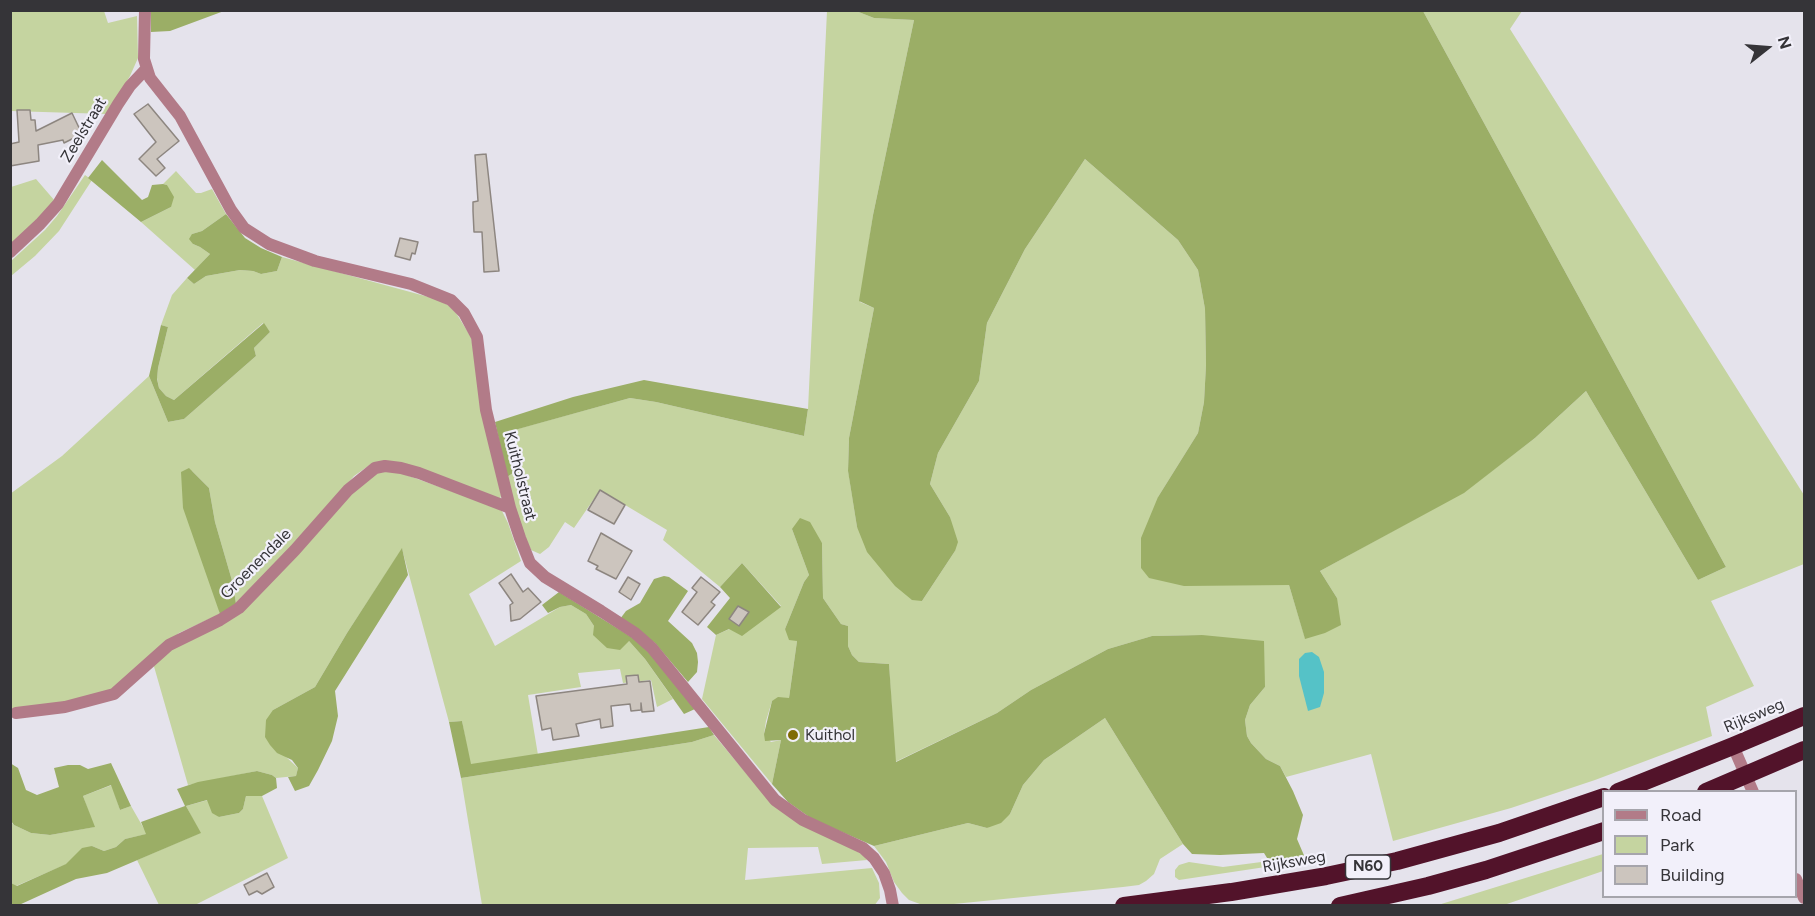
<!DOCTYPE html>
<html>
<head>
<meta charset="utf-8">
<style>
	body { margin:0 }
	#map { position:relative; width:1815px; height:916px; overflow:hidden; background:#e5e3ec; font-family:Figtree,sans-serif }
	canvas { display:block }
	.frame { position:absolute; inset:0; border:12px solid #353438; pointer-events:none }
	.legend { position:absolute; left:1602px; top:790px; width:195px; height:108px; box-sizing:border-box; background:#f2f0fa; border:2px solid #a6a5ac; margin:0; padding:8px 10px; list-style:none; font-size:18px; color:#353438 }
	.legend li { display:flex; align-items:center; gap:12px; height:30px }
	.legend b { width:30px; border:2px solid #a6a5ac }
	.north { position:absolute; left:1737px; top:18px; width:60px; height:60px; -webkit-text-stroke:4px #f2f0fa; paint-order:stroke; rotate:73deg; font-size:16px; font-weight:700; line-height:24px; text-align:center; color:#353438 }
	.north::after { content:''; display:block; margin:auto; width:21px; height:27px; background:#353438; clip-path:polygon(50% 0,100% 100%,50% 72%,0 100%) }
</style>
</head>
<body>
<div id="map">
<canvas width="1815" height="916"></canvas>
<div class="frame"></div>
<ul class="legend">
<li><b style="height:8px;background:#b27b88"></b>Road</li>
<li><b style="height:16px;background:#c5d4a0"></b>Park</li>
<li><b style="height:16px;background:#ccc5be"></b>Building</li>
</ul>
<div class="north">N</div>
</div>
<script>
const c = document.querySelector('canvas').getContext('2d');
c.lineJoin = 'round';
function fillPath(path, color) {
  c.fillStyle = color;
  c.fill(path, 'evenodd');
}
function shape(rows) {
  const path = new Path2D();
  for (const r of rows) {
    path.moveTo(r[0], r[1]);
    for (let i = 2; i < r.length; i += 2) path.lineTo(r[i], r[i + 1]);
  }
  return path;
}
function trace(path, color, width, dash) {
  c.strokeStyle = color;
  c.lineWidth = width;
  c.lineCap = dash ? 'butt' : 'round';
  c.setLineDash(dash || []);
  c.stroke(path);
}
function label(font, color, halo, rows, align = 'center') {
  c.font = font + ' Figtree,sans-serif';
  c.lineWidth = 4.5;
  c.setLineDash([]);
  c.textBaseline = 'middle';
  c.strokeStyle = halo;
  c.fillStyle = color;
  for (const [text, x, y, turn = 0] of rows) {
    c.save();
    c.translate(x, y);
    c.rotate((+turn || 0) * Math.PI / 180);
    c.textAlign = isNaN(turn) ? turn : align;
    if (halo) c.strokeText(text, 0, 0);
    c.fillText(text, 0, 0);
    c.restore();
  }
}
fillPath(shape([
	[11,11,104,11,108,23,137,16,138,58,130,76,107,114,11,111],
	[827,11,856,11,874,18,914,20,873,215,860,302,874,308,849,438,848,470,857,527,922,601,955,551,950,517,930,484,938,453,979,381,987,323,1025,249,1085,159,1178,240,1198,270,1205,309,1206,365,1204,402,1198,433,1158,497,1289,585,1305,638,1337,598,1320,571,1464,492,1535,438,1586,391,1698,580,1726,567,1423,11,1522,11,1510,29,1804,495,1804,564,1711,601,1754,686,1706,707,1712,736,1595,780,1511,808,1393,841,1371,754,1286,777,1280,766,1266,759,1251,743,1247,736,1245,720,1250,705,1265,687,1202,635,1152,636,1108,649,1031,690,997,713,895,762,889,664,859,662,852,655,848,646,848,626,841,624,823,598,822,543,792,529,809,575,804,582,785,629,797,641,789,698,772,701,766,721,764,734,771,742,781,740,772,784,702,699,716,635,781,606,742,563,720,587,663,540,667,530,600,490,574,528,565,522,549,547,540,554,531,550,521,528,507,477,513,473,515,468,510,431,630,398,656,402,804,436,808,409],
	[176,171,196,193,201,193,212,189,226,214,202,231,192,234,193,244,200,247,210,254,195,270,141,222,171,207,167,185,163,184],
	[85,175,92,180,59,231,35,256,11,276,11,261,45,230,57,216],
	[36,179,55,201,11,248,11,187],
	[282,257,436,299,448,305,456,313,471,337,501,495,500,500,371,464,354,476,300,539,236,604,233,584,215,522,209,488,192,471,220,614,179,633,117,686,106,692,70,701,11,709,10,494,62,456,149,376,168,422,184,419,256,356,254,348,270,332,263,323,174,400,166,396,159,388,157,378,158,368,168,327,161,325,172,295,187,278,194,284,206,276,240,270,253,271,261,274,277,271],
	[395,471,496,507,502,511,508,523,521,561,469,594,495,646,560,607,571,605,586,614,594,626,629,641,645,659,673,699,657,707,651,680,623,683,620,669,578,673,581,687,528,695,538,755,470,765,462,721,449,722,402,549,347,633,315,687,273,710,284,755,298,768,296,776,276,778,272,775,257,771,188,785,153,663,169,650,207,631,353,490,374,473],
	[1105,718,1183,844,1160,859,1154,874,1146,881,1139,885,1123,887,934,906,920,904,909,900,902,893,894,882,886,862,874,846,968,823,987,828,1010,814,1023,785,1044,760],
	[714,735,768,799,849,845,865,857,867,860,822,864,818,847,748,848,745,880,872,868,879,883,880,898,874,906,482,905,461,778,692,742],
	[112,785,120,810,131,806,147,834,125,839,116,847,104,851,92,846,67,864,16,886,11,883,10,821,14,825,31,833,50,835,94,827,83,796],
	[246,796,262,796,288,858,193,906,159,905,137,860,200,833,186,806,208,800,219,817,239,813,243,809],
	[1603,854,1603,871,1504,905,1438,905],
	[1269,861,1272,866,1179,880,1175,877,1175,870,1179,865,1189,862,1223,867]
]), '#c5d4a0');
fillPath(shape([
	[151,11,224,11,170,31,151,32],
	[856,11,1423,11,1726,567,1698,580,1586,391,1535,438,1464,493,1320,571,1337,598,1341,625,1325,633,1305,639,1289,585,1184,586,1149,578,1141,568,1141,538,1158,497,1198,433,1204,402,1206,365,1205,309,1198,270,1178,240,1085,159,1025,249,987,323,979,381,938,453,930,484,950,517,958,542,955,551,922,601,912,600,895,586,867,552,857,527,848,471,849,438,874,308,859,301,873,215,914,20,874,18],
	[102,160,142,200,148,197,152,185,163,184,167,185,174,197,171,207,141,222,88,178],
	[226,214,245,238,261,248,282,257,277,271,261,274,253,271,240,270,206,276,194,284,187,278,210,254,200,247,193,244,189,239,192,234,202,231],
	[264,323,270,332,254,348,256,356,184,419,168,422,149,376,161,325,168,327,158,368,157,379,159,388,166,396,174,400],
	[644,380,808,409,804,436,656,402,630,398,511,431,515,468,513,473,507,477,495,422,573,397],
	[189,468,209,488,215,522,233,584,236,604,220,614,183,508,181,472],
	[800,518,810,522,822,543,823,598,841,624,848,626,848,646,852,655,859,662,889,664,896,762,997,713,1031,690,1108,649,1152,636,1202,635,1264,641,1265,687,1250,705,1245,720,1247,736,1251,743,1266,759,1280,766,1293,791,1303,815,1297,839,1306,860,1272,866,1264,853,1220,855,1192,854,1183,844,1105,718,1044,760,1023,785,1010,814,1001,823,987,828,968,823,874,846,812,819,788,802,772,784,781,740,765,741,764,734,772,701,778,697,789,698,797,641,789,640,785,629,804,582,809,575,792,529],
	[402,548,408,575,335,691,338,716,332,741,318,770,309,786,295,791,288,777,296,776,298,768,292,760,277,753,270,745,265,737,266,720,273,710,315,687,347,633],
	[742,563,781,607,742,636,729,629,716,635,707,627,730,598,720,587],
	[664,576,669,577,688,591,668,621,692,643,697,653,698,662,697,672,688,682,655,643,620,619,626,611,640,603,654,579],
	[559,592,633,638,651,654,695,709,684,714,645,659,629,641,620,650,607,648,593,635,594,626,586,614,571,605,560,607,548,613,542,605],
	[462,721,471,764,709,727,714,735,692,742,461,778,449,722],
	[10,763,18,768,26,790,37,795,59,787,54,768,68,765,80,765,88,769,111,763,131,806,120,810,111,785,83,796,95,827,50,835,31,833,14,825,11,821],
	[257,771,272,775,276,778,277,788,262,796,246,796,243,809,239,813,219,817,212,813,207,800,186,806,201,833,107,873,76,879,19,905,11,905,11,883,17,886,66,864,82,848,92,846,104,851,116,847,125,839,146,834,141,822,185,806,177,789,198,782]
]), '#9bae66');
fillPath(shape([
	[1312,652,1319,657,1324,672,1324,693,1320,707,1308,711,1299,676,1299,659,1305,653]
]), '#55c2c7');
const building = shape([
	[148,104,179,141,157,159,165,168,156,176,139,159,156,142,134,114,148,104],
	[17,110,30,110,31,120,35,120,36,131,72,113,82,134,64,143,63,140,38,145,39,161,10,166,10,144,19,142,17,110],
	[486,154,499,271,484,272,482,232,474,232,473,211,473,202,478,201,475,155,486,154],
	[400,238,418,242,415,254,412,253,410,260,395,256,400,238],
	[600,490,625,505,614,524,588,510,600,490],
	[601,533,632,551,616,579,596,569,598,566,588,561,601,533],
	[511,574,523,592,528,588,541,602,520,619,511,621,510,605,513,603,499,583,511,574],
	[628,577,640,584,631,600,619,592,628,577],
	[701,577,720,592,711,602,715,605,698,625,682,612,697,592,692,588,701,577],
	[738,606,749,612,739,626,729,619,738,606],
	[638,675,639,682,650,681,654,711,642,712,641,703,641,710,631,711,630,704,611,706,613,726,601,728,600,719,576,724,579,736,553,740,551,728,542,730,536,696,627,684,626,676,638,675],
	[267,873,274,887,262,894,257,891,249,895,244,885,267,873]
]);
fillPath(building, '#ccc5be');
trace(building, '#8d8680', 1.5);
trace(shape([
	[145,10,144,59,150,78,180,116,231,210,244,228,269,244,315,261,411,284,451,300,464,313,477,337,486,410,510,508,520,538,530,563,545,577,601,611,635,633,652,648,775,800,803,820,863,848,874,858,884,873,890,890,893,906],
	[10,252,40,224,58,204,118,104,130,86,146,69],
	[16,713,65,707,114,694,169,645,220,620,239,608,295,550,348,490,375,468,385,466,401,468,419,473,510,508],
	[1733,746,1753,792],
	[1796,879,1804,898]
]), '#b27b88', 12);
trace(shape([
	[1618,792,1733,746,1804,716],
	[1706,792,1804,750],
	[1124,906,1231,892,1326,876,1397,861,1499,833,1604,797],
	[1340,906,1428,886,1486,870,1604,831]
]), '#52132a', 18);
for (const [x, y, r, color] of [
	[793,735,6,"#806b04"]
]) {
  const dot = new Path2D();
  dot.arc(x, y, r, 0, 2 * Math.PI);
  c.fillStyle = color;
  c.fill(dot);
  trace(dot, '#f2f0fa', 2);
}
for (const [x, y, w] of [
	[1368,867,45]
]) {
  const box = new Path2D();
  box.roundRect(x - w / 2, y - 12, w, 24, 4.5);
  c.fillStyle = '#f2f0fa';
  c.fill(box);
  trace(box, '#353438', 1.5);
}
label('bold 15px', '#353438', null, [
	["N60",1368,867]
]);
label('16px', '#353438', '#f2f0fa', [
	["Zeelstraat",84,130,-59],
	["Kuitholstraat",520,476,76],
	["Groenendale",256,564,-45],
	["Rijksweg",1754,716,-23],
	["Rijksweg",1294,862,-10]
]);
label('16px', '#353438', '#f2f0fa', [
	["Kuithol",805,735]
], 'left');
</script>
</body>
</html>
